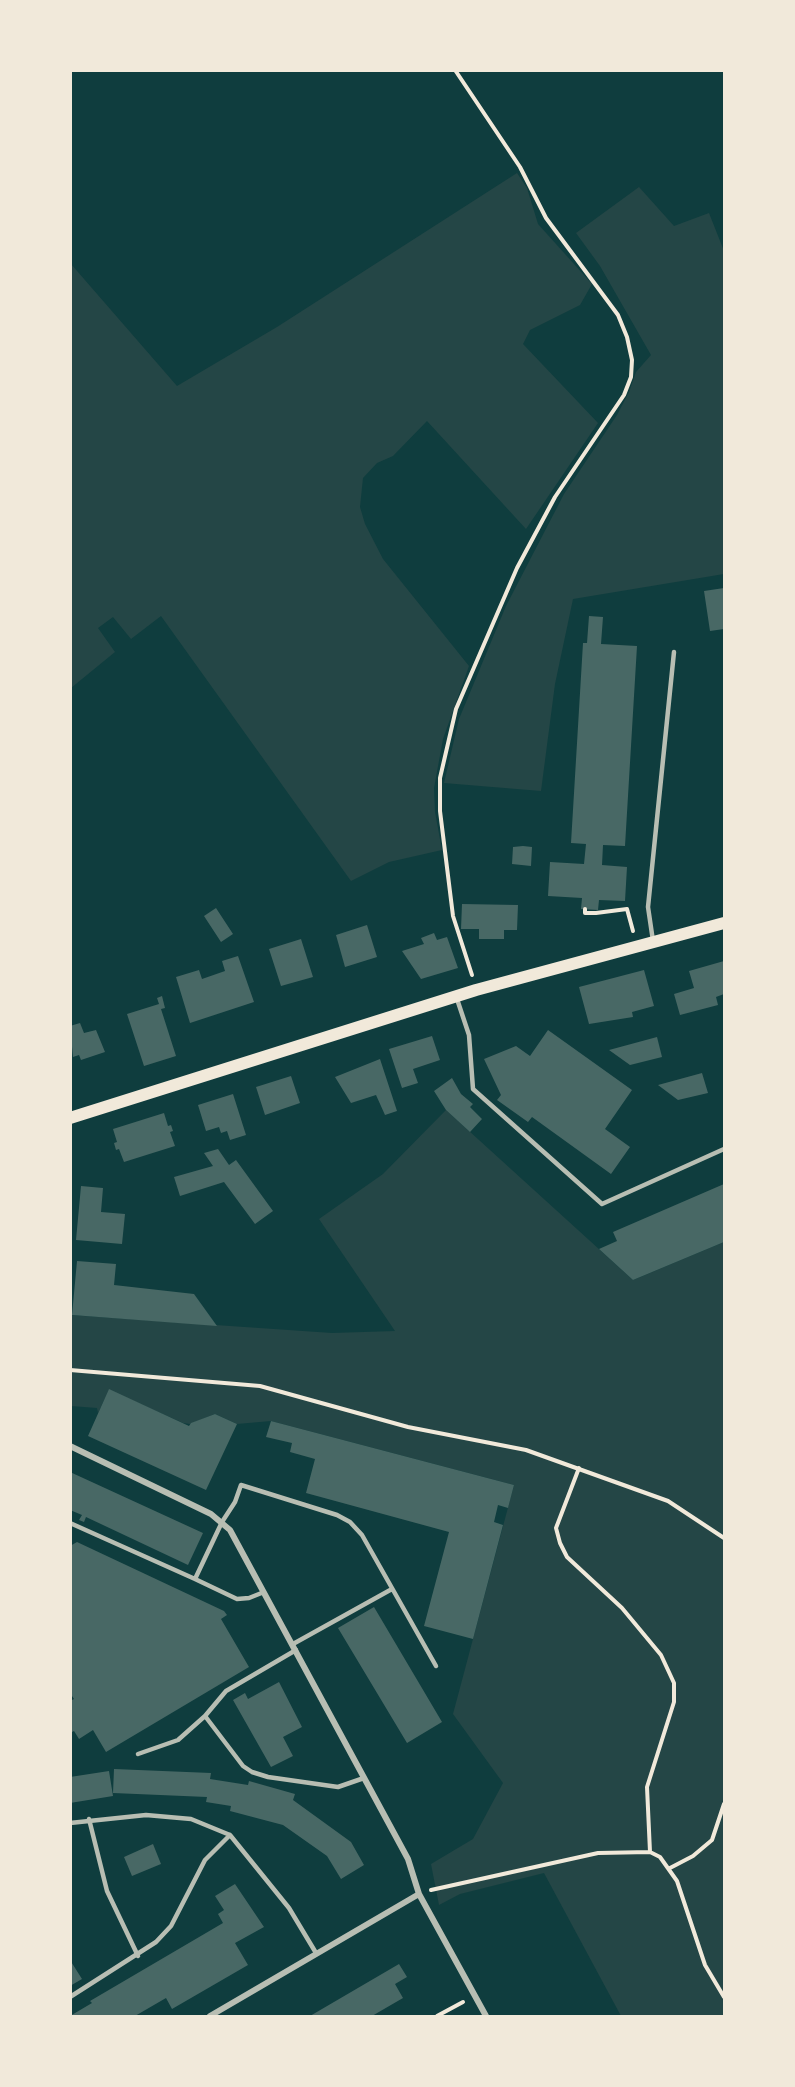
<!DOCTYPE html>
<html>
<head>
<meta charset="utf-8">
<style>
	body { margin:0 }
	#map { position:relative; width:795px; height:2087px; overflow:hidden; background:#0f3d3e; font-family:"Alegreya Sans",sans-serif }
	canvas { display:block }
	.frame { position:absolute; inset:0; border:72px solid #f1e9da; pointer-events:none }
</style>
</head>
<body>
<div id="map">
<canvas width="795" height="2087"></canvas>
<div class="frame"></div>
</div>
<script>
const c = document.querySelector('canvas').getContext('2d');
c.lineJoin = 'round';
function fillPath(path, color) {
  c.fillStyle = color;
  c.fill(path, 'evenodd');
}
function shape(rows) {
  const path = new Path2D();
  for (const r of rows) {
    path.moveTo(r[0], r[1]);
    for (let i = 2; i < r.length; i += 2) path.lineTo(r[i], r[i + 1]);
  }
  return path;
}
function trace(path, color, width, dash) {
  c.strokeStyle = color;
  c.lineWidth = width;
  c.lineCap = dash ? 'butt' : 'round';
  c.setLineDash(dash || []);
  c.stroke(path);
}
fillPath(shape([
	[517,173,527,188,538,224,592,284,580,305,530,330,523,344,598,423,526,529,427,421,393,456,377,463,363,478,360,507,365,524,383,559,469,666,443,739,434,788,435,812,442,850,389,862,351,881,161,616,131,639,113,617,98,628,115,652,71,688,71,264,177,386,277,327],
	[639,187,674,226,709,213,724,251,724,574,573,599,555,684,541,791,444,783,459,719,506,606,564,494,617,415,629,392,636,372,651,355,600,266,576,233],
	[446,1110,633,1280,724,1242,724,2016,621,2016,544,1873,460,1894,439,1905,431,1864,473,1839,503,1783,453,1714,514,1485,271,1421,237,1424,215,1414,190,1424,183,1423,109,1390,98,1413,97,1408,71,1406,70,1315,332,1333,395,1331,319,1219,383,1174]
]), '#244646');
fillPath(shape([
	[724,588,724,629,710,631,704,591],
	[589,616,603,617,601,644,637,646,625,846,603,845,602,865,627,867,625,901,599,900,598,910,581,909,582,898,548,896,550,862,584,864,586,844,571,843,583,643,587,643],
	[523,846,532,847,531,866,512,864,513,847],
	[462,904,518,905,517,930,504,930,504,939,479,939,479,929,461,929],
	[216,908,233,934,221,942,204,916],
	[367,925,377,957,345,967,336,935],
	[434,933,437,940,447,937,458,968,421,979,402,951,424,944,421,938],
	[301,939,313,977,281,986,269,949],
	[238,956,254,1002,190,1023,176,977,199,970,202,979,225,971,222,961],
	[724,961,724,994,716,997,718,1005,680,1015,674,994,694,988,689,971],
	[644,970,654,1006,632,1012,633,1017,589,1024,579,987],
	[162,996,165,1008,161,1009,176,1056,144,1066,127,1014,159,1004,157,998],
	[80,1023,84,1033,96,1030,105,1052,81,1060,79,1055,73,1057,70,1026],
	[548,1030,632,1090,605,1129,630,1147,611,1174,532,1117,528,1122,497,1100,501,1095,484,1059,516,1046,530,1056],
	[432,1036,440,1060,413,1069,418,1083,402,1088,389,1049],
	[657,1037,662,1057,630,1065,609,1050],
	[380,1059,397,1111,385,1115,376,1095,351,1103,335,1077],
	[702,1073,708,1093,678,1100,658,1085],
	[291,1076,300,1103,265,1115,256,1087],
	[452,1078,461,1094,473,1104,470,1107,482,1119,470,1132,446,1110,434,1091],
	[233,1094,246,1135,230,1140,227,1131,221,1133,219,1127,206,1131,198,1105],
	[164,1113,168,1126,171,1125,173,1131,170,1132,175,1146,124,1162,119,1149,116,1150,114,1143,117,1142,113,1129],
	[218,1149,229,1165,236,1160,273,1211,255,1224,224,1182,180,1196,174,1177,213,1166,204,1153],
	[724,1184,724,1242,633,1280,599,1249,617,1241,613,1232],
	[81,1186,103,1188,101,1212,125,1214,122,1244,76,1240],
	[77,1261,116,1264,114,1285,194,1294,217,1326,72,1315],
	[109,1389,189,1426,191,1423,215,1414,237,1424,206,1490,88,1436],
	[271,1421,514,1485,508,1508,498,1505,494,1522,503,1525,473,1639,424,1626,449,1532,306,1493,315,1459,290,1452,292,1443,266,1437],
	[70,1472,203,1533,188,1565,86,1517,84,1522,79,1520,82,1515,70,1510],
	[77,1542,224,1611,227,1615,221,1619,249,1667,106,1752,93,1730,79,1739,74,1731,70,1733,70,1701,74,1699,70,1693,70,1546],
	[374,1607,442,1722,407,1743,338,1628],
	[279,1682,302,1727,283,1737,293,1756,271,1767,233,1700,245,1693,248,1699],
	[114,1769,211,1773,210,1779,248,1785,249,1781,295,1794,293,1800,351,1842,364,1865,341,1879,327,1856,283,1825,230,1811,231,1806,206,1802,207,1797,113,1793],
	[109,1771,113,1796,70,1803,70,1777],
	[153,1844,161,1864,132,1876,124,1857],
	[235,1884,264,1927,235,1943,248,1965,172,2009,166,1998,135,2016,70,2016,92,2003,90,2001,223,1923,218,1914,224,1910,215,1896],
	[70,1960,82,1979,70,1986],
	[399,1964,407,1977,395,1984,403,1998,372,2016,310,2016]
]), '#486865');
trace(shape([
	[455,70,520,167,546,218,618,315,627,337,632,360,631,377,624,395,555,497,517,568,456,709,440,778,440,811,453,916,472,975],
	[585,909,585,913,596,913,627,909,633,931],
	[70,1370,260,1386,408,1427,526,1450,668,1501,724,1538],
	[579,1468,556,1528,560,1543,567,1557,622,1608,661,1655,674,1683,674,1702,647,1787,650,1852],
	[670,1868,693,1856,712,1840,724,1804],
	[431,1890,598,1853,650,1852,660,1857,677,1881,705,1965,724,1997],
	[437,2016,463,2002]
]), '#f1e9da', 4);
trace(shape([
	[653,941,648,907,674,652],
	[456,996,469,1035,473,1089,602,1204,724,1149],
	[70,1523,195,1579,222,1522,235,1502,241,1485,337,1515,350,1522,362,1535,436,1666],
	[195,1579,237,1599,249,1598,264,1592],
	[293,1644,392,1589],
	[205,1716,243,1766,252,1772,268,1777,338,1787,364,1778],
	[138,1754,178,1740,205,1716,226,1691,296,1650],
	[89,1819,107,1891,138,1956],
	[70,1823,146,1815,191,1819,230,1835,289,1908,316,1953],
	[70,1997,156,1942,171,1926,205,1860,230,1835]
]), '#b8beb3', 4.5);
trace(shape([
	[70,1446,211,1514,230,1530,408,1859,419,1894,486,2016],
	[210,2016,419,1894]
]), '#b8beb3', 6);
trace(shape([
	[70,1118,476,990,724,923]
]), '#f1e9da', 12);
</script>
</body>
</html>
